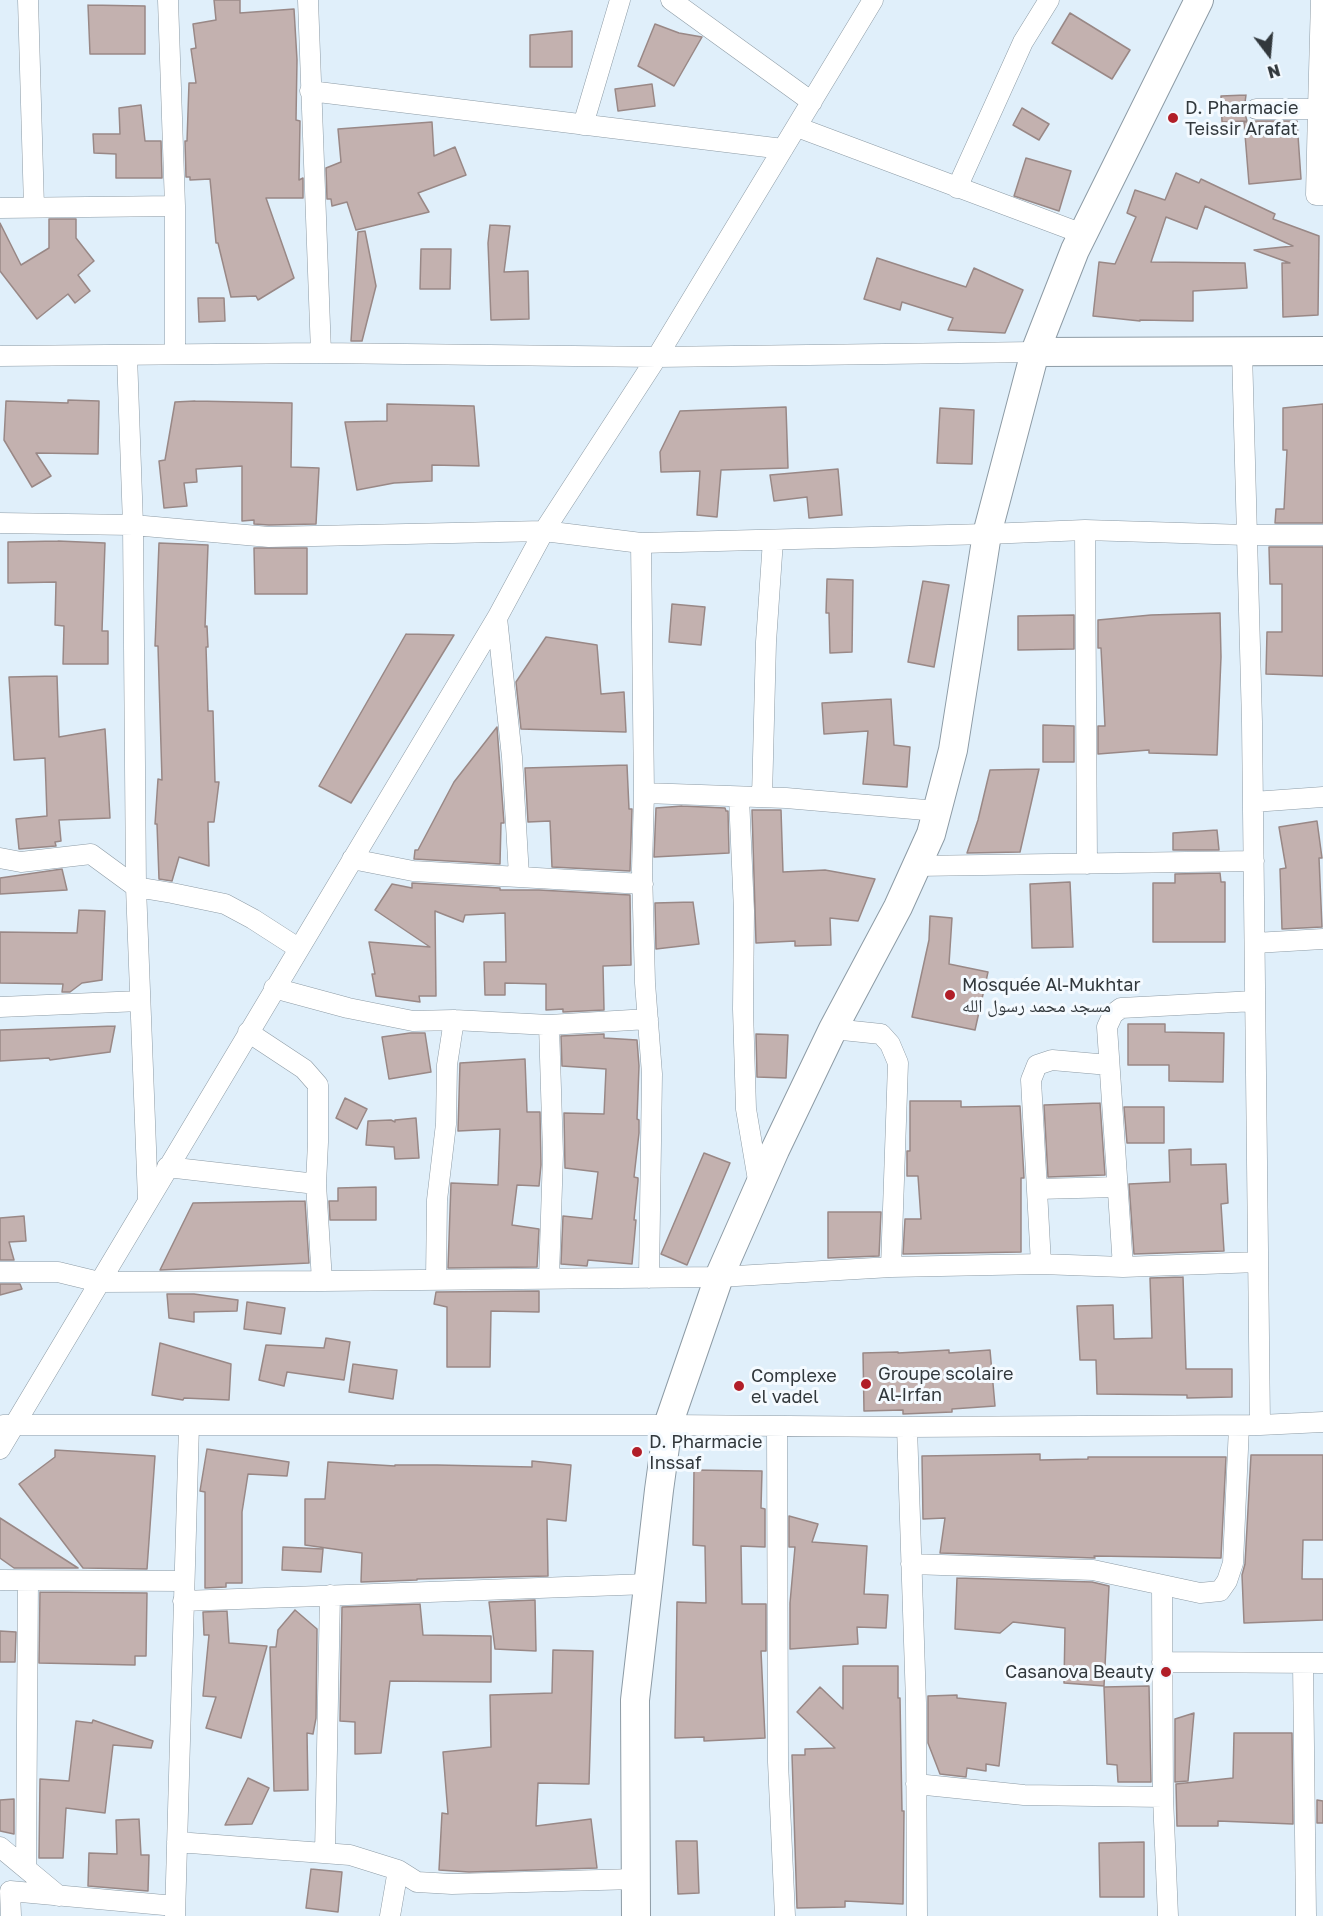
<!DOCTYPE html>
<html>
<head>
<meta charset="utf-8">
<style>
	body { margin:0 }
	#map { position:relative; width:1323px; height:1916px; overflow:hidden; background:#e0effa; font-family:"Golos Text",sans-serif }
	canvas { display:block }
	.north { position:absolute; left:1239px; top:24px; width:60px; height:60px; -webkit-text-stroke:4px #f4faff; paint-order:stroke; rotate:164deg; font-size:16px; font-weight:700; line-height:24px; text-align:center; color:#32383c }
	.north::after { content:''; display:block; margin:auto; width:21px; height:27px; background:#32383c; clip-path:polygon(50% 0,100% 100%,50% 72%,0 100%) }
</style>
</head>
<body>
<div id="map">
<canvas width="1323" height="1916"></canvas>
<div class="north">N</div>
</div>
<script>
const c = document.querySelector('canvas').getContext('2d');
c.lineJoin = 'round';
function fillPath(path, color) {
  c.fillStyle = color;
  c.fill(path, 'evenodd');
}
function shape(rows) {
  const path = new Path2D();
  for (const r of rows) {
    path.moveTo(r[0], r[1]);
    for (let i = 2; i < r.length; i += 2) path.lineTo(r[i], r[i + 1]);
  }
  return path;
}
function trace(path, color, width, dash) {
  c.strokeStyle = color;
  c.lineWidth = width;
  c.lineCap = dash ? 'butt' : 'round';
  c.setLineDash(dash || []);
  c.stroke(path);
}
function label(font, color, halo, rows, align = 'center') {
  c.font = font + ' "Golos Text","Noto Naskh Arabic",sans-serif';
  c.lineWidth = 6;
  c.setLineDash([]);
  c.textBaseline = 'middle';
  c.strokeStyle = halo;
  c.fillStyle = color;
  for (const [text, x, y, turn = 0] of rows) {
    c.save();
    c.translate(x, y);
    c.rotate((+turn || 0) * Math.PI / 180);
    c.textAlign = isNaN(turn) ? turn : align;
    if (halo) c.strokeText(text, 0, 0);
    c.fillText(text, 0, 0);
    c.restore();
  }
}
const building = shape([
	[214,0,240,0,240,13,294,9,297,60,296,120,300,121,299,180,303,178,303,198,266,198,294,278,258,300,256,296,231,297,218,243,216,243,210,179,190,180,190,177,186,177,185,141,187,141,189,83,196,83,191,49,196,48,193,24,216,20,214,0],
	[88,5,145,6,145,54,90,54,88,5],
	[1070,13,1130,50,1112,79,1052,43,1070,13],
	[655,24,679,33,702,37,674,86,638,66,655,24],
	[572,31,572,67,530,67,530,35,572,31],
	[652,84,655,106,618,111,615,89,652,84],
	[1246,95,1244,110,1247,121,1222,122,1221,96,1246,95],
	[141,105,145,141,161,141,162,178,116,178,116,154,94,153,93,134,120,134,119,108,141,105],
	[1022,108,1049,124,1039,140,1013,125,1022,108],
	[1257,121,1297,121,1301,179,1249,184,1244,122,1257,121],
	[432,122,434,156,455,147,466,175,418,193,429,212,356,230,347,202,332,206,331,199,327,199,326,168,341,162,338,129,432,122],
	[1026,158,1071,171,1059,211,1014,196,1026,158],
	[1176,173,1199,183,1201,179,1275,214,1273,219,1319,236,1318,315,1283,317,1282,263,1290,263,1254,250,1293,246,1205,206,1197,229,1166,217,1151,262,1245,263,1247,288,1193,291,1193,321,1140,320,1140,321,1093,316,1099,262,1115,264,1136,217,1127,213,1135,190,1165,200,1176,173],
	[49,219,76,219,76,238,94,261,78,275,90,291,75,303,68,294,37,319,0,271,0,223,21,265,49,248,49,219],
	[490,225,510,226,504,272,528,271,529,319,491,320,488,243,490,225],
	[365,231,376,286,362,341,351,341,358,232,365,231],
	[421,249,451,249,450,289,420,289,421,249],
	[877,258,966,287,974,268,1023,290,1005,333,948,330,953,318,902,302,900,310,864,299,877,258],
	[198,298,224,298,225,321,199,322,198,298],
	[68,400,99,401,98,454,36,453,51,476,32,487,4,440,6,401,68,403,68,400],
	[195,401,292,403,291,467,319,468,316,524,269,525,254,524,254,520,242,521,242,466,196,469,197,482,184,483,187,506,164,508,159,461,165,460,175,402,195,401],
	[387,404,474,406,479,466,432,465,432,481,394,483,357,490,345,422,387,421,387,404],
	[1323,404,1323,523,1275,523,1276,509,1284,509,1287,450,1283,450,1283,408,1323,404],
	[786,407,788,468,721,470,717,517,697,515,700,471,661,472,660,452,680,411,786,407],
	[940,408,974,410,972,464,937,463,940,408],
	[838,469,842,515,809,518,807,497,774,501,770,475,838,469],
	[58,541,105,543,102,631,108,631,108,664,63,664,64,626,55,625,56,582,8,583,8,542,58,541],
	[159,543,208,545,205,627,207,626,208,647,206,647,208,711,213,711,215,782,219,782,214,822,208,822,209,866,179,857,172,881,159,879,157,824,155,824,158,779,162,780,158,646,155,646,159,543],
	[1269,547,1323,547,1323,676,1266,674,1267,632,1282,632,1282,584,1270,584,1269,547],
	[254,548,307,548,307,594,255,594,254,548],
	[827,579,853,580,852,652,830,653,829,613,826,613,827,579],
	[923,581,949,585,934,667,908,662,923,581],
	[672,604,705,607,701,645,669,642,672,604],
	[1220,613,1221,657,1217,755,1149,753,1149,750,1098,754,1098,726,1105,726,1101,648,1098,648,1098,620,1151,615,1220,613],
	[1074,615,1074,649,1018,650,1018,616,1074,615],
	[406,634,454,635,351,803,319,786,406,634],
	[546,637,597,645,601,694,624,692,626,732,521,729,516,682,546,637],
	[57,676,59,737,105,729,110,818,59,820,61,841,55,842,56,846,19,849,16,819,47,816,45,758,14,760,9,677,57,676],
	[891,699,894,745,910,747,907,787,863,784,868,731,824,734,822,703,891,699],
	[1043,725,1074,726,1074,762,1043,762,1043,725],
	[497,727,504,823,501,823,500,864,414,859,415,850,418,850,454,782,497,727],
	[627,765,629,809,632,809,630,871,552,867,550,821,528,822,525,768,627,765],
	[1039,769,1020,852,967,853,978,820,990,770,1039,769],
	[682,806,725,808,726,811,728,811,729,853,654,857,656,808,682,806],
	[752,810,781,810,783,872,825,870,875,879,858,921,830,918,831,945,795,946,795,941,756,943,752,810],
	[1317,821,1322,858,1319,858,1322,927,1282,929,1280,869,1286,868,1279,827,1317,821],
	[1217,830,1219,850,1173,850,1173,833,1217,830],
	[62,869,67,890,0,894,0,878,62,869],
	[1220,873,1221,882,1225,882,1225,942,1153,942,1153,883,1175,883,1175,874,1220,873],
	[1070,882,1073,947,1032,948,1030,884,1070,882],
	[412,883,500,888,500,890,539,890,630,895,631,965,603,966,604,1010,563,1012,563,1009,546,1010,546,984,505,983,505,995,485,995,484,962,506,962,505,913,465,915,463,922,435,911,436,996,419,996,420,1002,376,996,372,974,375,974,369,942,430,947,375,910,392,884,412,888,412,883],
	[693,902,699,944,656,949,655,903,693,902],
	[79,910,105,911,102,980,82,983,70,992,62,992,63,984,0,983,0,932,77,933,79,910],
	[930,916,952,918,949,964,988,972,975,1030,912,1017,929,940,930,916],
	[1128,1024,1165,1024,1165,1032,1224,1033,1223,1082,1169,1081,1169,1065,1128,1065,1128,1024],
	[115,1026,110,1052,50,1060,49,1058,0,1061,0,1030,115,1026],
	[410,1033,425,1033,431,1072,389,1079,382,1037,410,1033],
	[604,1034,604,1038,637,1040,639,1066,637,1119,639,1120,639,1133,634,1177,638,1178,638,1181,634,1220,636,1220,632,1264,588,1260,587,1266,561,1264,563,1216,592,1219,598,1172,565,1168,564,1113,604,1114,606,1069,562,1066,561,1036,604,1034],
	[756,1034,788,1035,786,1078,757,1077,756,1034],
	[525,1059,527,1112,540,1112,541,1165,539,1186,517,1185,512,1225,539,1229,537,1267,448,1268,451,1183,498,1185,500,1129,458,1131,460,1063,525,1059],
	[345,1098,367,1109,357,1129,336,1118,345,1098],
	[910,1101,961,1101,961,1107,1020,1106,1024,1178,1021,1178,1021,1252,903,1254,905,1219,921,1219,918,1176,907,1176,907,1151,910,1151,910,1101],
	[1100,1103,1105,1175,1048,1177,1044,1105,1100,1103],
	[1124,1107,1164,1107,1164,1143,1127,1143,1124,1107],
	[416,1118,419,1158,395,1159,394,1147,366,1145,368,1121,391,1120,395,1122,395,1120,416,1118],
	[1191,1149,1191,1165,1226,1164,1228,1203,1221,1204,1224,1251,1134,1254,1129,1184,1170,1182,1169,1150,1191,1149],
	[704,1153,730,1163,687,1265,661,1254,704,1153],
	[376,1187,376,1220,330,1220,329,1201,338,1201,338,1188,376,1187],
	[305,1201,309,1263,160,1270,193,1203,305,1201],
	[828,1212,881,1212,879,1256,828,1258,828,1212],
	[24,1216,26,1241,9,1242,14,1260,0,1260,0,1218,24,1216],
	[1183,1277,1186,1369,1232,1369,1232,1397,1187,1398,1187,1395,1097,1394,1096,1360,1080,1360,1077,1306,1113,1305,1114,1339,1152,1338,1150,1278,1183,1277],
	[0,1284,20,1284,22,1289,0,1295,0,1284],
	[539,1291,539,1312,491,1311,490,1367,447,1367,447,1307,434,1304,436,1292,539,1291],
	[167,1294,194,1294,238,1300,237,1311,194,1312,194,1322,169,1318,167,1294],
	[247,1302,285,1308,281,1334,244,1329,247,1302],
	[326,1338,350,1342,344,1380,287,1372,284,1386,259,1380,266,1345,324,1348,326,1338],
	[160,1343,231,1364,229,1400,184,1398,183,1400,152,1395,160,1343],
	[949,1350,949,1353,990,1350,995,1406,952,1409,952,1412,903,1414,903,1410,864,1411,863,1353,898,1352,898,1353,949,1350],
	[353,1364,397,1370,393,1399,349,1392,353,1364],
	[207,1449,289,1462,287,1476,248,1474,242,1512,242,1583,226,1583,226,1587,205,1588,205,1492,200,1491,207,1449],
	[55,1450,155,1456,147,1569,83,1568,19,1484,55,1457,55,1450],
	[1040,1454,1040,1460,1088,1459,1088,1457,1226,1457,1221,1558,1094,1556,1095,1558,940,1553,945,1518,923,1519,922,1456,1040,1454],
	[1251,1455,1323,1455,1323,1540,1303,1540,1302,1579,1323,1579,1323,1620,1244,1623,1242,1575,1245,1564,1251,1455],
	[532,1461,571,1465,566,1521,547,1519,548,1576,417,1579,417,1580,361,1582,362,1553,305,1545,305,1499,325,1499,328,1462,395,1466,395,1465,437,1465,532,1467,532,1461],
	[694,1470,762,1471,761,1508,765,1509,765,1547,741,1546,742,1604,766,1604,766,1651,761,1651,765,1738,704,1741,704,1737,675,1738,677,1602,706,1603,705,1546,693,1545,694,1470],
	[789,1516,818,1524,812,1542,867,1546,864,1594,888,1595,886,1628,857,1627,858,1644,790,1649,790,1603,795,1547,789,1547,789,1516],
	[0,1518,78,1568,14,1568,0,1558,0,1518],
	[283,1547,323,1549,321,1572,282,1570,283,1547],
	[957,1578,1092,1582,1109,1586,1104,1686,1064,1683,1065,1628,1013,1622,1000,1633,955,1629,957,1578],
	[40,1592,147,1593,146,1656,135,1656,135,1665,39,1663,40,1592],
	[535,1600,536,1651,495,1649,489,1602,535,1600],
	[420,1604,423,1635,491,1636,491,1682,390,1681,381,1753,355,1754,355,1722,340,1721,342,1607,420,1604],
	[295,1610,317,1629,316,1718,313,1734,307,1733,308,1790,274,1791,270,1647,276,1647,278,1630,295,1610],
	[227,1611,229,1643,267,1646,241,1738,206,1728,216,1697,203,1696,209,1635,204,1635,203,1612,227,1611],
	[0,1631,16,1632,15,1662,0,1662,0,1631],
	[553,1650,593,1651,589,1784,538,1783,536,1826,591,1819,597,1868,469,1872,439,1870,442,1813,448,1814,443,1752,491,1747,490,1695,552,1693,553,1650],
	[843,1666,898,1666,898,1698,900,1698,902,1811,904,1811,903,1904,845,1901,845,1907,797,1908,792,1755,805,1755,805,1749,835,1748,797,1712,820,1687,843,1709,843,1666],
	[1149,1686,1151,1782,1118,1782,1117,1765,1107,1764,1104,1687,1149,1686],
	[957,1695,957,1698,1006,1703,999,1766,986,1764,986,1771,967,1768,966,1777,940,1774,928,1743,928,1696,957,1695],
	[1194,1713,1188,1781,1175,1782,1175,1719,1194,1713],
	[93,1720,153,1741,151,1748,113,1745,105,1813,66,1808,63,1858,39,1858,40,1779,69,1781,76,1721,92,1723,93,1720],
	[1234,1733,1292,1733,1293,1824,1218,1821,1218,1826,1177,1826,1176,1784,1233,1778,1234,1733],
	[248,1778,269,1788,252,1824,225,1825,248,1778],
	[14,1799,14,1834,0,1831,0,1800,14,1799],
	[1317,1800,1323,1801,1323,1823,1317,1823,1317,1800],
	[139,1819,141,1855,149,1855,148,1891,88,1886,89,1853,117,1854,116,1820,139,1819],
	[676,1841,697,1841,699,1893,678,1894,676,1841],
	[1144,1842,1144,1897,1100,1897,1099,1843,1144,1842],
	[311,1869,342,1872,338,1912,306,1908,311,1869]
]);
fillPath(building, '#c3b1af');
trace(building, '#998886', 1.5);
const street = shape([
	[28,0,34,207],
	[168,0,175,206,175,354],
	[308,0,321,353],
	[671,0,812,102],
	[310,91,783,149],
	[1256,109,1318,109,1316,195,1323,195],
	[1318,109,1321,0],
	[583,125,620,0],
	[797,127,1083,234],
	[957,188,1023,42,1049,0],
	[0,208,175,206],
	[1242,351,1252,722,1260,1425],
	[127,355,133,525,136,887,148,1200],
	[0,356,321,353,657,357,1035,352],
	[0,523,133,525,269,537,544,531,641,543,987,534,1085,530,1246,535,1323,535],
	[1085,530,1087,864],
	[641,543,644,793,642,869,645,983,652,1074,649,1278],
	[497,618,512,757,519,876],
	[644,793,786,798,937,811],
	[739,797,744,911,743,1009,746,1109,759,1186],
	[762,797,766,642,773,540],
	[1253,802,1323,797],
	[0,858,21,862,91,854,136,887,172,893,225,904,253,919,298,948],
	[352,859,413,871,643,884],
	[916,866,1254,861],
	[1255,943,1323,939],
	[274,988,348,1008,413,1021,454,1020,549,1025],
	[0,1007,140,1001],
	[833,1029,881,1034,890,1044,898,1063,891,1267],
	[248,1032,304,1069,318,1085,318,1142,316,1184,322,1281],
	[167,1167,316,1184],
	[1037,1189,1117,1187],
	[1041,1264,1031,1080,1037,1065,1052,1060,1109,1065],
	[1123,1267,1107,1027,1113,1014,1121,1008,1255,1001],
	[0,1272,58,1272,99,1282,322,1281,719,1277,891,1267,1041,1264,1123,1267,1258,1262],
	[549,1278,553,1154,549,1025,648,1019],
	[436,1279,437,1200,446,1124,447,1065,454,1020],
	[3,1425,668,1425,907,1427,1260,1425,1323,1422],
	[777,1426,778,1762,785,1916],
	[907,1427,916,1703,917,1916],
	[0,1449,497,618,544,531,657,357,873,0],
	[911,1564,1093,1570,1200,1593,1220,1591,1227,1581,1233,1563,1239,1426],
	[0,1580,184,1581],
	[1162,1585,1163,1797,1168,1916],
	[183,1601,648,1584],
	[1162,1662,1323,1663],
	[1303,1663,1306,1916],
	[916,1784,1024,1795,1163,1797],
	[177,1842,350,1855,398,1870,390,1916],
	[0,1847,59,1896],
	[325,1853,330,1595],
	[26,1868,28,1581],
	[398,1870,417,1882,452,1884,636,1879],
	[11,1916,10,1891,175,1906],
	[175,1916,189,1425]
]);
const secondary = shape([
	[1035,352,1323,351],
	[636,1916,635,1700,659,1490,668,1425,719,1277,775,1150,833,1029,898,907,931,834,953,750,987,534,1035,352,1075,250,1199,0]
]);
trace(street, '#8d9ba5', 21);
trace(secondary, '#8d9ba5', 30);
trace(street, '#fff', 20);
trace(secondary, '#fff', 28);
for (const [x, y, r, color] of [
	[1173,118,6,"#b11e28"],
	[950,995,6,"#b11e28"],
	[866,1384,6,"#b11e28"],
	[739,1386,6,"#b11e28"],
	[637,1452,6,"#b11e28"],
	[1166,1672,6,"#b11e28"]
]) {
  const dot = new Path2D();
  dot.arc(x, y, r, 0, 2 * Math.PI);
  c.fillStyle = color;
  c.fill(dot);
  trace(dot, '#f4faff', 2);
}
label('18px', '#32383c', '#f4faff', [
	["D. Pharmacie",1185,108],
	["Teissir Arafat",1185,129],
	["Mosquée Al-Mukhtar",962,985],
	["مسجد محمد رسول الله",962,1006],
	["Groupe scolaire",878,1374],
	["Al-Irfan",878,1395],
	["Complexe",751,1376],
	["el vadel",751,1397],
	["D. Pharmacie",649,1442],
	["Inssaf",649,1463],
	["Casanova Beauty",1154,1672,"right"]
], 'left');
</script>
</body>
</html>
